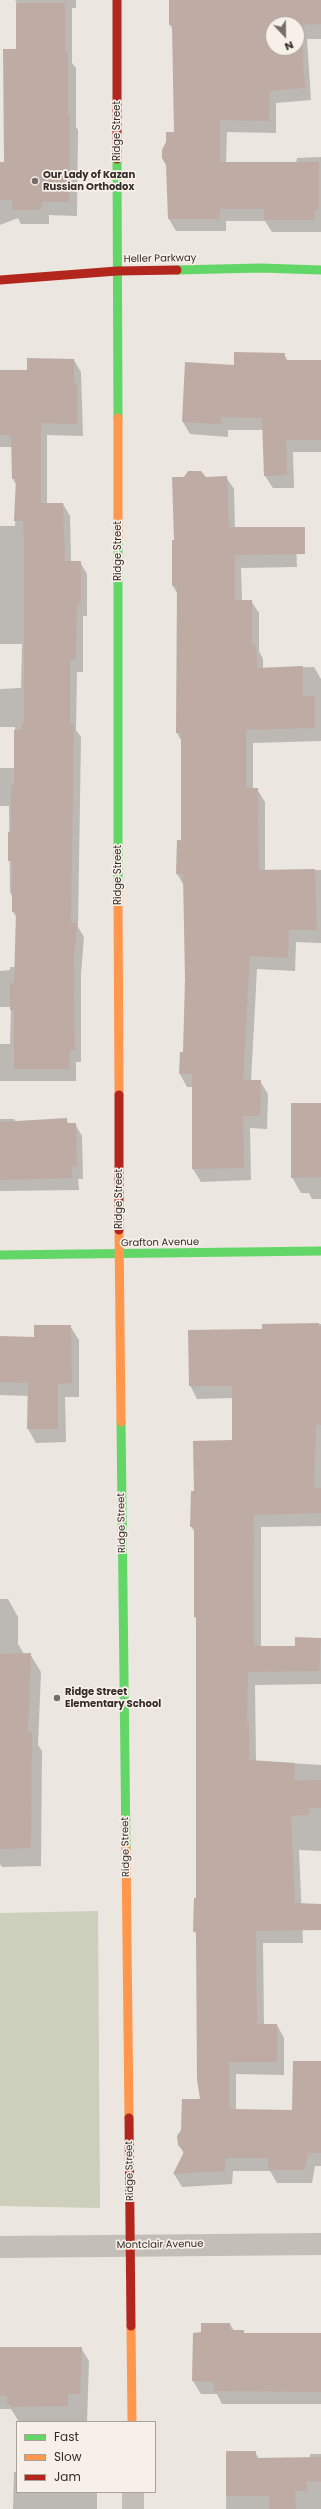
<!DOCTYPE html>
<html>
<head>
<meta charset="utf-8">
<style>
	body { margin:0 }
	#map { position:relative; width:321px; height:2509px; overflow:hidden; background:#ebe6e0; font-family:Poppins,sans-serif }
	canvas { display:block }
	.legend { position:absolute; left:16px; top:2421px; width:140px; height:72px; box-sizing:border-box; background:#f7f0e8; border:1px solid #a9a29b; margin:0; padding:5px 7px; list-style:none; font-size:12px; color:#342c28 }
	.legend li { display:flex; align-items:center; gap:8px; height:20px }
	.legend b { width:20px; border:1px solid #a9a29b }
	.north { position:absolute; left:265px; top:16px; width:40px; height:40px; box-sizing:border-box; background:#f7f0e8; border:1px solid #a9a29b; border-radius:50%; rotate:158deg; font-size:11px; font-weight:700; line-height:16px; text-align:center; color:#342c28 }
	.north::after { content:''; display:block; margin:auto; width:14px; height:18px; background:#746d68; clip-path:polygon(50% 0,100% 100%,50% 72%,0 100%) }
</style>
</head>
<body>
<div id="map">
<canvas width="321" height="2509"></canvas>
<ul class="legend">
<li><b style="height:5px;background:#63d668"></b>Fast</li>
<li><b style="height:5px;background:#ff974d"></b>Slow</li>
<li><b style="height:5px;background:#b3261e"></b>Jam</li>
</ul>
<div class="north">N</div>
</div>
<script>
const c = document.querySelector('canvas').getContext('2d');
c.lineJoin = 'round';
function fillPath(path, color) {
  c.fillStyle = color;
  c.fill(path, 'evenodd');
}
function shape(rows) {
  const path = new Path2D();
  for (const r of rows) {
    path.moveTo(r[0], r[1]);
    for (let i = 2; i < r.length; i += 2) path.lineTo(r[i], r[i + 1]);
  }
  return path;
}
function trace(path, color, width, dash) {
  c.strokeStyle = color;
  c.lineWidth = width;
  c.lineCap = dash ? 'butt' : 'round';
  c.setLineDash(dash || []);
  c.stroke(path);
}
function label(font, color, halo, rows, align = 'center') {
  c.font = font + ' Poppins,sans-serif';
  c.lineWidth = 3.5;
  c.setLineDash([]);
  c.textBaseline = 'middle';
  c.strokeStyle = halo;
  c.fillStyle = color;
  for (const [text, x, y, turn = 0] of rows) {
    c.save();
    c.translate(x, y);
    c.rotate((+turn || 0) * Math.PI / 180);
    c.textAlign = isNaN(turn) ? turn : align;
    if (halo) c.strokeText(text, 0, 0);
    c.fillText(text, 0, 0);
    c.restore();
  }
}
fillPath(shape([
	[98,1911,100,2208,0,2206,0,1913]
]), '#cccfbc');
fillPath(shape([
	[15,0,76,0,76,8,72,8,72,63,76,68,76,127,78,130,77,216,49,215,49,224,21,224,18,218,0,225,0,163,5,163,17,50,17,3],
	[170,0,321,0,321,39,307,39,311,100,276,103,276,133,227,132,226,163,296,164,297,158,321,157,321,232,272,232,265,221,226,221,226,231,176,231,169,219,175,133,174,31,170,25],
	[273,24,297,24,297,48,273,48],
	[284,354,288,361,321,360,321,452,293,452,294,488,273,488,265,476,263,430,228,430,228,437,190,434,183,422,235,366],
	[74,360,81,372,83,436,47,435,47,504,63,504,70,516,71,562,80,562,87,574,87,616,83,616,83,672,77,672,76,730,81,737,78,927,84,937,81,974,81,1062,76,1062,76,1081,0,1081,0,1044,10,1044,11,1007,0,1007,0,971,10,970,10,967,16,967,17,918,13,912,13,898,10,892,9,806,0,806,0,768,15,768,15,727,0,727,0,689,21,688,22,644,0,644,0,526,15,526,17,486,13,479,12,447,0,447,0,371,28,371],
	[226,477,234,489,235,528,296,541,297,567,241,568,242,601,251,601,259,613,259,651,263,659,263,669,314,667,321,679,321,741,253,743,253,789,257,789,265,802,265,871,321,870,321,943,296,942,295,971,257,969,251,1081,260,1081,268,1094,267,1129,250,1128,251,1180,201,1182,193,1169,193,1087,187,1087,180,1074,184,1053,186,979,185,887,177,874,182,841,182,742,177,733,178,595,173,586,175,541,205,478],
	[321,1104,321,1199,312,1199,309,1193,301,1193,292,1177],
	[0,1119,14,1119,16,1122,66,1119,69,1124,75,1124,82,1136,83,1179,78,1179,79,1190,0,1191],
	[321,1324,321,1526,261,1527,261,1647,296,1647,296,1638,321,1639,321,1684,255,1685,256,1761,321,1765,321,1851,299,1850,303,1943,263,1943,264,2025,277,2025,284,2038,284,2075,236,2074,236,2110,293,2111,321,2062,321,2166,315,2166,312,2183,277,2183,270,2171,233,2171,232,2184,182,2187,174,2174,184,2154,179,2144,202,2100,197,1935,194,1931,197,1899,197,1621,195,1617,195,1533,191,1526,195,1492,233,1441,233,1398,197,1399,190,1385,263,1330,263,1325],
	[70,1326,79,1340,79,1397,65,1397,66,1442,36,1443,28,1429,29,1396,0,1395,0,1337,35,1338],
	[0,1599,8,1599,18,1617,18,1644,24,1654,30,1654,41,1672,38,1745,42,1751,41,1866,2,1867,0,1864],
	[230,2324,234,2331,245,2334,321,2334,321,2404,222,2404,217,2394,201,2394,193,2381,194,2334,202,2333],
	[81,2348,89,2361,87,2422,19,2422,11,2409,0,2409,0,2349],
	[227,2452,255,2452,259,2459,310,2458,310,2454,321,2454,321,2509,226,2509],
	[14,2472,17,2472,17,2492,97,2492,97,2509,13,2509]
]), '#0003');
fillPath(shape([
	[169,0,321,0,321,24,301,25,305,88,270,91,269,121,220,120,220,162,319,162,319,210,315,210,315,220,264,220,264,209,220,209,219,219,168,219,166,165,162,158,162,150,166,142,166,132,174,132,172,25,169,25],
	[273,24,297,24,297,48,273,48],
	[16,3,65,3,65,53,68,53,68,115,70,115,69,202,42,202,41,210,12,210,12,200,0,200,0,162,4,162,3,49,16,49],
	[234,352,285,353,285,360,321,360,321,440,286,440,287,475,264,476,262,418,221,417,221,424,182,422,185,362,234,365],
	[27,358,74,359,74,383,77,383,77,424,41,423,41,503,63,503,65,561,81,561,81,604,77,604,76,660,70,660,70,724,74,724,71,923,77,923,74,961,75,1050,70,1050,69,1069,14,1069,14,1010,10,1010,10,983,14,983,16,912,12,912,12,861,8,861,8,832,11,832,11,785,14,785,14,730,22,730,22,723,24,723,24,543,23,521,14,521,16,479,12,479,11,435,0,435,0,370,27,370],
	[188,471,201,471,206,477,227,476,229,527,305,527,305,554,235,555,235,600,252,600,252,645,256,645,257,668,303,666,303,696,315,696,315,728,246,730,246,788,258,788,259,870,315,869,317,930,289,930,288,958,250,956,243,1080,261,1080,260,1116,243,1116,244,1168,192,1169,192,1074,179,1074,180,1052,183,1052,185,979,183,874,176,874,177,840,181,840,181,733,176,733,177,586,172,586,172,540,174,540,172,477,184,477],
	[291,1103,321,1103,321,1177,291,1178],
	[67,1118,67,1123,76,1123,77,1166,72,1167,72,1178,0,1180,0,1122],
	[319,1323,319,1326,321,1326,321,1425,316,1425,314,1488,321,1488,321,1513,254,1515,253,1572,254,1646,295,1646,295,1637,321,1638,319,1671,248,1672,247,1723,249,1723,249,1760,295,1763,294,1781,321,1780,321,1808,309,1808,309,1815,291,1816,295,1903,321,1904,321,1930,256,1931,257,2024,277,2024,277,2062,229,2062,229,2109,292,2110,293,2061,321,2061,321,2153,308,2153,305,2170,268,2170,268,2158,226,2158,225,2171,173,2174,184,2152,178,2145,177,2136,181,2130,182,2099,200,2099,197,2079,196,1931,193,1932,194,1898,196,1898,196,1617,194,1617,194,1527,190,1527,191,1491,194,1491,193,1441,232,1440,232,1386,189,1386,188,1330,262,1329,262,1324],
	[34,1325,71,1325,72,1383,58,1384,58,1429,27,1429,28,1383,0,1382,0,1336,34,1337],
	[31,1653,28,1733,32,1732,31,1848,0,1849,0,1654],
	[201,2323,230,2323,230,2330,244,2330,244,2333,321,2333,321,2392,214,2391,214,2382,192,2381,193,2333,201,2332],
	[0,2347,82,2347,80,2394,68,2394,68,2406,11,2407,10,2404,7,2404,7,2396,0,2396],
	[226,2451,256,2451,256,2458,321,2457,321,2482,307,2481,307,2491,295,2491,296,2509,269,2509,269,2496,226,2496]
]), '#bdaba4');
trace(shape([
	[0,2247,321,2244],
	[133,2492,133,2509]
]), '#c4beb9', 22);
trace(shape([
	[117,159,118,418],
	[177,270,260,268,321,270],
	[118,540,118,891],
	[0,1255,321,1251],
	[121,1422,126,1848]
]), '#63d668', 9);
trace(shape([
	[118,418,118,540],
	[118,891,119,1095],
	[119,1230,121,1422],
	[126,1848,129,2118],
	[131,2326,132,2422]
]), '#ff974d', 9);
trace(shape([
	[117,0,117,159],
	[0,280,117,271,177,270],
	[119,1095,119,1230],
	[129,2118,131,2326]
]), '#b3261e', 9);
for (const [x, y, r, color] of [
	[35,181,4,"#746d68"],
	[57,1698,4,"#746d68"]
]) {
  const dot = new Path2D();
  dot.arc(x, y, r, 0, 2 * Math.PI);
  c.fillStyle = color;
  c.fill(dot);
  trace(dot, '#f7f0e8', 1.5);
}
label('10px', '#342c28', '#f7f0e8', [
	["Ridge Street",117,131,-90],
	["Heller Parkway",160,259,-1],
	["Ridge Street",118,551,-90],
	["Ridge Street",118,875,-90],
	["Ridge Street",119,1199,-90],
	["Grafton Avenue",160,1243,-1],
	["Ridge Street",122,1523,-91],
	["Ridge Street",126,1847,-91],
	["Ridge Street",130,2171,-91],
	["Montclair Avenue",160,2245,-1]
]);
label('bold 10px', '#342c28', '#f7f0e8', [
	["Our Lady of Kazan",43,175],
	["Russian Orthodox",43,187],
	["Ridge Street",65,1692],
	["Elementary School",65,1704]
], 'left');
</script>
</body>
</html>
